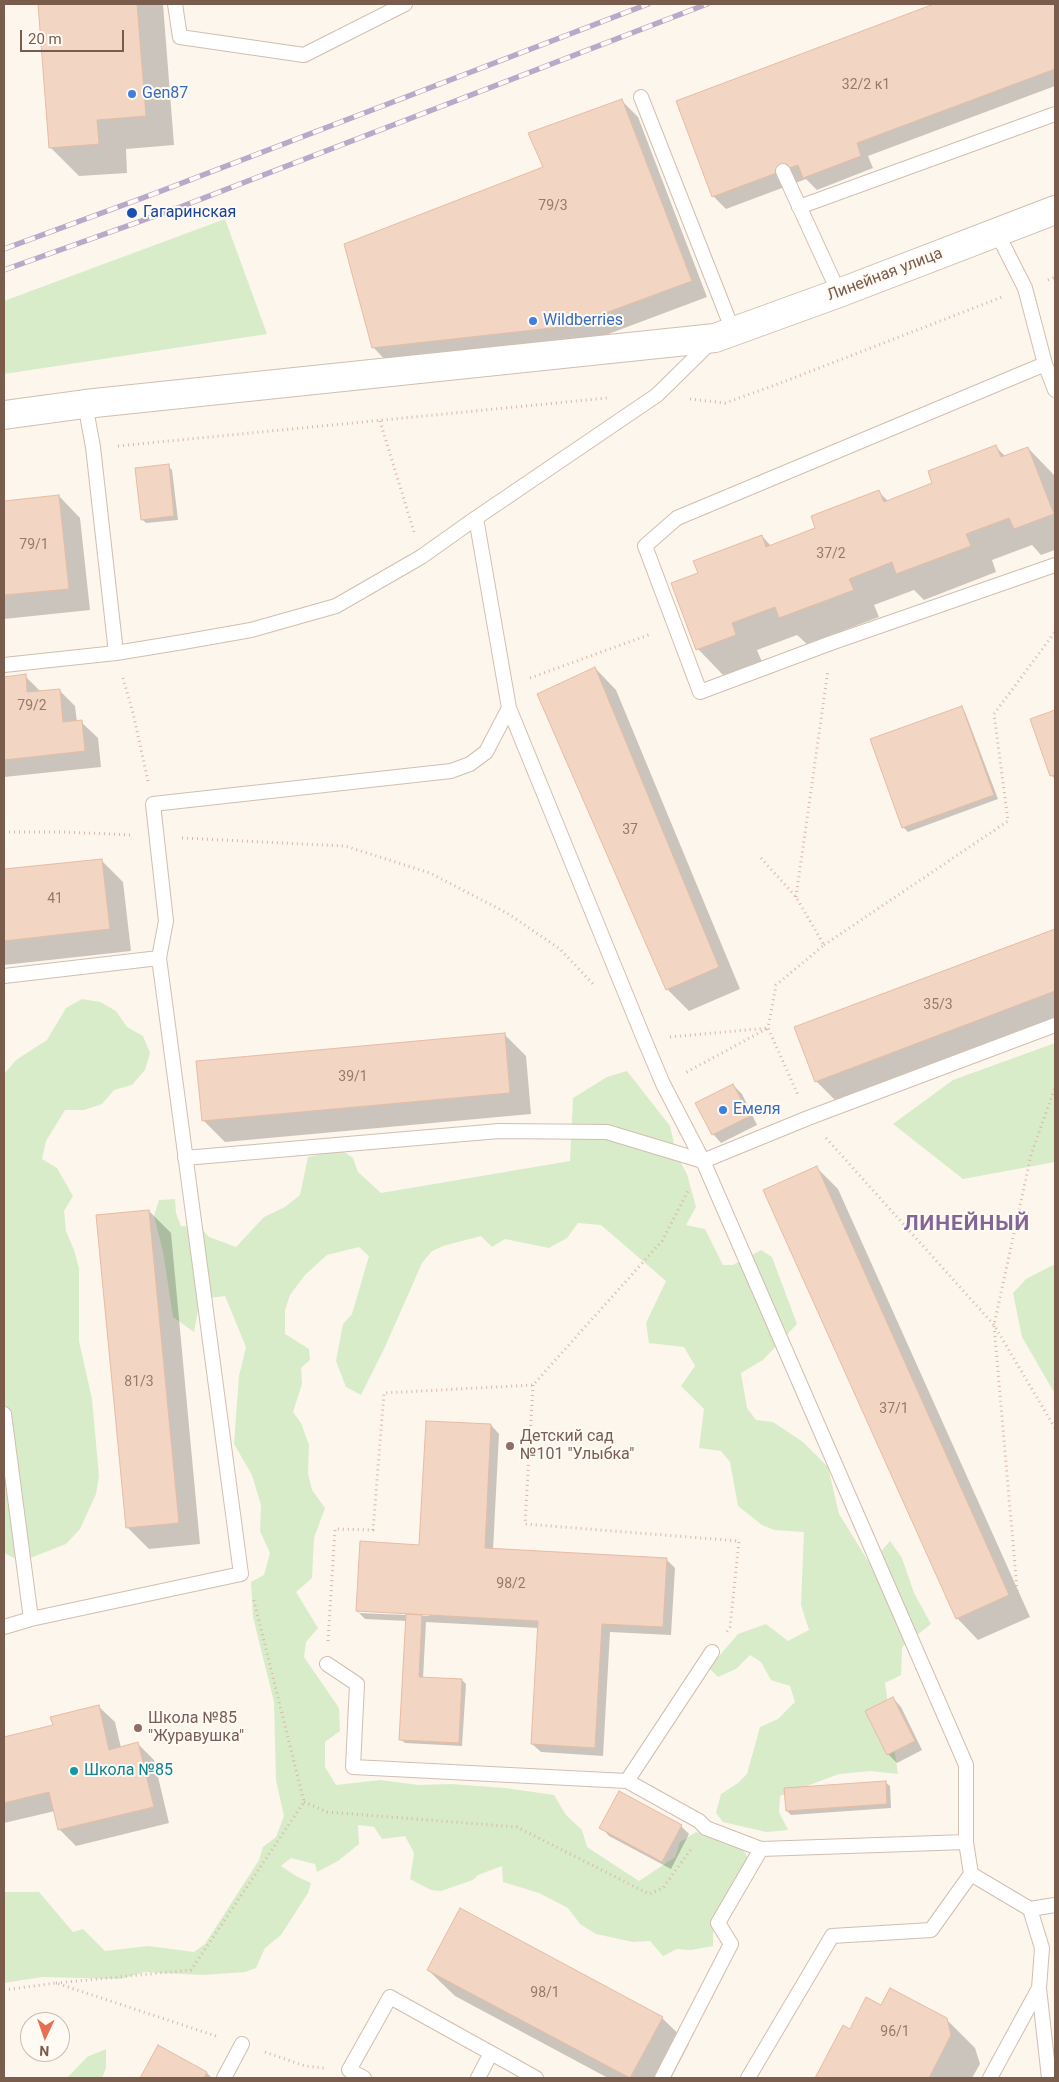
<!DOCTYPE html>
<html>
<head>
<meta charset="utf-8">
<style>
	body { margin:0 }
	#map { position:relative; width:1059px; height:2082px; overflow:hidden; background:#fdf6ec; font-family:Roboto,sans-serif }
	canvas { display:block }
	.frame { position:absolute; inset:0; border:5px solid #7a5c4d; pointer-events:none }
	.north { position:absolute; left:20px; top:2012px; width:50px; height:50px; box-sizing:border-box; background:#fffaf3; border:1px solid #cabbb1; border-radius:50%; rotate:183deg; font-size:14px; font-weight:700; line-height:20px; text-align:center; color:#7a5c4d }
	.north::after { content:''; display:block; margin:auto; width:18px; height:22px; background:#e76f51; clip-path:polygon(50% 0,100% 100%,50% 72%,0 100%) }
	.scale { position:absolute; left:20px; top:30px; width:104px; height:22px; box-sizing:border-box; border:2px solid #7a5c4d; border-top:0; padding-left:6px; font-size:15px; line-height:18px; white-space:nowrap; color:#7a5c4d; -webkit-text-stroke:4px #fffaf3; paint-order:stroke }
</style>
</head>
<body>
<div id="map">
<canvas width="1059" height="2082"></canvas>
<div class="frame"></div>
<div class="north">N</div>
<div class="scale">20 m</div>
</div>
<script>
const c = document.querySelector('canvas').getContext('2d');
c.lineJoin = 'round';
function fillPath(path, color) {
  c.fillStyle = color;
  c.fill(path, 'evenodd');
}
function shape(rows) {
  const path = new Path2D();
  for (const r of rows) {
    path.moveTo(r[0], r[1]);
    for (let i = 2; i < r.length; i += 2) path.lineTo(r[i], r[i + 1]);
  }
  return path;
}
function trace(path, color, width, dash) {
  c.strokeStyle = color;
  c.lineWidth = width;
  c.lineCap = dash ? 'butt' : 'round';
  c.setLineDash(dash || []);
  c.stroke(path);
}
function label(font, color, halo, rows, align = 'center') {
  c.font = font + ' Roboto,sans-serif';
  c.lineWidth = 4;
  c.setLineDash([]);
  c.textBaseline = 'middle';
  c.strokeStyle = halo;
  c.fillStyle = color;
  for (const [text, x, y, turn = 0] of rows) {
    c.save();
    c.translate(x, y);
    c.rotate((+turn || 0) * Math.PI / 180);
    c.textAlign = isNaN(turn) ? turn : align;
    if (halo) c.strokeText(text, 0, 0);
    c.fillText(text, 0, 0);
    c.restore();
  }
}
fillPath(shape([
	[225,219,267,334,4,374,4,301],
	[82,999,100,1002,116,1011,127,1027,143,1036,150,1053,145,1070,132,1085,114,1090,102,1104,84,1110,65,1110,46,1141,42,1159,57,1168,73,1196,64,1211,66,1231,74,1250,79,1268,79,1341,92,1399,99,1476,96,1494,80,1529,66,1544,33,1557,14,1558,4,1553,4,1074,16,1060,47,1040,66,1008],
	[1055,1043,1055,1162,963,1179,893,1124,953,1080],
	[627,1071,670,1126,677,1156,687,1174,696,1207,686,1225,705,1229,723,1265,733,1265,761,1250,772,1257,797,1324,763,1360,741,1373,747,1408,756,1420,773,1422,803,1442,828,1467,839,1514,870,1564,890,1541,902,1558,914,1593,931,1624,902,1647,901,1675,885,1683,898,1774,870,1771,839,1774,780,1796,779,1812,788,1830,766,1832,723,1822,716,1813,721,1794,738,1783,747,1774,760,1727,778,1719,795,1702,790,1686,771,1680,761,1662,750,1655,736,1669,718,1677,709,1668,738,1634,766,1624,788,1641,809,1630,801,1605,804,1532,774,1530,762,1525,738,1506,730,1462,721,1451,699,1448,704,1409,681,1386,695,1366,684,1347,649,1343,646,1323,666,1281,601,1225,578,1223,567,1238,549,1248,505,1239,492,1247,481,1236,443,1246,432,1251,422,1263,385,1347,361,1395,346,1387,336,1361,343,1324,352,1314,369,1256,359,1247,327,1255,305,1275,290,1295,285,1310,285,1334,309,1349,310,1360,301,1368,302,1384,293,1412,301,1423,309,1445,308,1474,312,1490,325,1508,314,1538,312,1578,296,1592,318,1628,306,1642,304,1657,339,1708,340,1731,325,1742,325,1767,336,1785,380,1780,419,1785,451,1784,505,1788,554,1795,566,1815,582,1830,587,1847,639,1881,675,1857,680,1842,696,1832,714,1836,741,1847,749,1859,741,1869,740,1886,718,1915,713,1932,713,1946,691,1950,677,1949,663,1956,650,1941,633,1942,596,1934,580,1924,568,1908,539,1893,503,1882,502,1866,478,1875,473,1880,441,1891,431,1890,410,1879,414,1853,405,1836,382,1839,374,1827,358,1825,359,1844,338,1861,317,1872,315,1864,291,1858,281,1866,296,1876,311,1883,308,1893,281,1935,265,1948,256,1968,245,1972,203,1975,145,1972,120,1979,42,1977,4,1983,4,1892,39,1892,73,1932,83,1929,105,1951,148,1946,194,1952,205,1944,259,1860,263,1847,276,1837,284,1816,276,1780,274,1702,253,1617,251,1582,264,1575,270,1553,260,1531,261,1505,252,1475,234,1444,239,1376,246,1347,225,1296,200,1299,194,1332,173,1317,163,1252,154,1216,159,1200,175,1199,176,1213,181,1226,200,1227,209,1237,236,1247,264,1217,285,1207,300,1195,308,1157,341,1150,353,1158,358,1172,381,1193,570,1161,573,1098,607,1077],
	[1055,1264,1055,1394,1022,1337,1013,1293,1026,1279],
	[106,2049,106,2068,102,2078,67,2078,87,2057]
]), '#d8ecc9');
fillPath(shape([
	[40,4,163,4,174,145,126,149,127,173,79,176,50,147],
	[938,4,1055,4,1055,86,868,156,873,168,817,190,806,179,726,209,714,197,678,101],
	[621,100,638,117,707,297,587,342,389,364,373,347,545,168],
	[996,447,1006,457,1028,448,1054,475,1055,550,1041,555,1032,545,992,560,996,572,924,600,914,590,874,605,879,617,807,644,797,635,757,650,762,662,724,676,698,649,699,574,762,536,771,546,817,529,879,492,888,501,934,484],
	[168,466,172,470,178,520,146,523,142,519],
	[59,496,80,518,90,610,4,619,4,502],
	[595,668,616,690,740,989,689,1011,667,989],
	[25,676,41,692,59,690,75,706,77,722,81,722,98,738,101,767,4,777,4,678],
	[961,708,965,712,998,799,908,832,904,828,872,740],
	[1055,711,1055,779,1052,776,1031,720],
	[101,860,123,882,131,951,4,965,4,870],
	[1055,930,1055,1021,838,1103,816,1081,796,1028],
	[504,1034,526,1056,531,1114,225,1142,203,1120],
	[733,1085,742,1094,757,1125,721,1143,713,1134],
	[816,1167,838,1189,1030,1617,978,1640,957,1618],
	[149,1211,171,1233,200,1544,149,1549,127,1527],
	[491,1425,499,1434,493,1550,666,1559,675,1568,671,1635,610,1632,603,1756,541,1752,532,1744,539,1628,426,1622,423,1678,462,1680,466,1684,462,1746,405,1743,400,1739,407,1621,365,1619,357,1611,421,1546],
	[359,1610,429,1614,429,1616,359,1613],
	[893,1698,901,1707,922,1750,897,1763,888,1754],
	[98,1706,115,1722,121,1748,138,1744,154,1760,169,1823,76,1846,59,1829,55,1811,4,1823,4,1738,54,1726],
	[885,1782,890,1786,891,1808,791,1815,787,1811],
	[681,1826,689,1834,671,1869,609,1836,601,1827],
	[461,1910,662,2018,689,2044,671,2078,608,2078,455,1996,428,1970],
	[881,2007,946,2019,975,2048,980,2064,972,2078,816,2078,843,2026,850,2030],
	[159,2046,207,2073,212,2078,142,2078]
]), '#0003');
const building = shape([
	[38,4,137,4,146,116,97,120,99,144,49,148,38,4],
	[934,4,1055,4,1055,69,857,143,861,156,803,178,798,165,712,197,676,101,934,4],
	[622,99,692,281,570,326,372,348,344,244,543,167,528,133,622,99],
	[996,445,1001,457,1028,447,1054,514,1014,529,1009,518,966,534,971,546,896,574,892,562,849,579,854,590,779,618,775,607,732,623,736,635,696,650,671,583,698,573,693,561,762,535,766,547,815,528,811,516,879,490,884,502,932,483,928,471,996,445],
	[169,464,174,516,141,520,135,468,169,464],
	[59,495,69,589,4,595,4,501,59,495],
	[595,667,719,967,666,990,537,694,595,667],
	[26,674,27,692,60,689,63,722,82,720,85,751,4,760,4,677,26,674],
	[962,706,994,795,902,828,870,739,962,706],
	[1055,710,1055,775,1050,776,1030,719,1055,710],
	[102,859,110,929,4,941,4,869,102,859],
	[1055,929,1055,991,815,1082,794,1027,1055,929],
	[505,1033,510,1093,202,1121,196,1061,505,1033],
	[733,1084,750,1116,712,1135,695,1103,733,1084],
	[817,1166,1009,1595,956,1619,763,1190,817,1166],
	[149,1210,179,1523,126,1528,96,1215,149,1210],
	[426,1421,491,1424,485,1548,667,1558,663,1627,602,1624,595,1748,531,1744,538,1621,356,1611,360,1541,419,1545,426,1421],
	[406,1614,422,1615,419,1677,462,1679,459,1743,399,1740,406,1614],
	[893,1697,915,1741,887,1755,865,1711,893,1697],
	[99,1705,109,1750,138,1742,154,1807,58,1830,49,1792,4,1803,4,1737,53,1725,50,1717,99,1705],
	[886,1781,887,1804,786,1811,784,1788,886,1781],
	[619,1791,682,1825,662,1862,599,1828,619,1791],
	[460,1908,663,2017,630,2078,427,1970,460,1908],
	[890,1988,947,2018,951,2035,929,2078,815,2078,843,2025,850,2029,866,1997,881,2005,890,1988],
	[158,2045,207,2072,204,2078,140,2078,158,2045]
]);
fillPath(building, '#f3d5c3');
trace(building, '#e6bba3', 1);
const service = shape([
	[175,4,180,37,304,55,405,4],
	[641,97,733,331],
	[783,171,839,293],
	[799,207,1055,114],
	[996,231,1025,288,1045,364,1055,390],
	[1045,364,677,518,645,546,700,692,831,643,1055,565],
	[85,404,93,447,116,653],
	[4,665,116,653,183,642,251,630,336,606,421,557,476,518],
	[509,708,644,1039,663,1084,703,1161,966,1765,966,1842,971,1874,931,1930,832,1936,748,2078],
	[4,976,159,958,166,921,153,804,451,771,470,764,486,752,509,708,476,518,657,395,712,341],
	[185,1158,499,1131,607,1132,703,1161,808,1118,1055,1025],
	[4,1414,31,1619],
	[4,1627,31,1619,241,1574,159,958],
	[712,1652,627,1781,699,1821,706,1828,761,1849,966,1842],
	[327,1664,357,1684,353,1767,627,1781],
	[971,1874,1030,1909],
	[224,2078,242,2044],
	[364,2078,349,2070,390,1997,491,2053],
	[478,2078,491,2053,536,2078],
	[662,2078,731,1944,718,1923,761,1849],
	[990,2078,1039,1988],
	[1049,2078,1039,1988,1042,1948,1030,1909,1055,1905]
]);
const minor = shape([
	[4,415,85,404,715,338,839,293,1055,210]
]);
trace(service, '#d1beb0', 16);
trace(minor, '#d1beb0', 30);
trace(shape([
	[1048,280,1055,277],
	[690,399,725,403,778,384,1002,297],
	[380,421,414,532],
	[118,446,607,398],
	[123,678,133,713,148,781],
	[530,678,651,634],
	[4,832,64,832,131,835],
	[182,838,345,846,430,873,507,913,560,949,593,984],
	[761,858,796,897,824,945,776,985,768,1028,798,1095],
	[796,897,828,670],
	[824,945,1008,821,994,714,1055,632],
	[670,1037,768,1028,685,1073],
	[826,1138,994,1325,1055,1428],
	[533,1385,525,1524,739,1541,730,1627,726,1633],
	[1018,1601,994,1325,1031,1155,1055,1087],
	[328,1641,335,1529,373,1530,384,1393,533,1385,662,1241,688,1191],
	[304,1802,327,1812,517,1827,649,1894,663,1888,691,1849],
	[56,1983,191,1970,304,1802,253,1597],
	[4,1990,56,1983,219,2037],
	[265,2052,305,2066,324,2068]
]), '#d9b8a5', 3, [1, 4]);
trace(service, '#fff', 14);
trace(minor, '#fff', 28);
const rail = shape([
	[4,249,156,193,648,4],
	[4,270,183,206,707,4]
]);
trace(rail, '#b9a8c9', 5.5);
trace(rail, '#fffaf3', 4, [11]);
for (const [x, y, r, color] of [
	[132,94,5,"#3f7fe0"],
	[132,213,6,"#1a4fb4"],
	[533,321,5,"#3f7fe0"],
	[723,1110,5,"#3f7fe0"],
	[510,1446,5,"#8d6e63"],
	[138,1728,5,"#8d6e63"],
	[74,1771,5,"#0f9aa8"]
]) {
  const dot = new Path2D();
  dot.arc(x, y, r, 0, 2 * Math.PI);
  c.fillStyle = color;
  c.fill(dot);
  trace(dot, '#fffaf3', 2);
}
label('14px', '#987a6a', null, [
	["32/2 к1",866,85],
	["79/3",553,206],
	["79/1",34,545],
	["37/2",831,554],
	["79/2",32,706],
	["37",630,830],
	["41",55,899],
	["35/3",938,1005],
	["39/1",353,1077],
	["81/3",139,1382],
	["37/1",894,1409],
	["98/2",511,1584],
	["98/1",545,1993],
	["96/1",895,2032]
]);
label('16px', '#366cbe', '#fffaf3', [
	["Gen87",142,94],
	["Wildberries",543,321],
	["Емеля",733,1110]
], 'left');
label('16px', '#164399', '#fffaf3', [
	["Гагаринская",143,213]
], 'left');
label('16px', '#7a5c4d', '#fffaf3', [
	["Линейная улица",885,275,-21]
]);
label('16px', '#785e54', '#fffaf3', [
	["Детский сад",520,1437],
	["№101 \"Улыбка\"",520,1455],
	["Школа №85",148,1719],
	["\"Журавушка\"",148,1737]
], 'left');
label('16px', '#0d838f', '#fffaf3', [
	["Школа №85",84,1771]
], 'left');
c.letterSpacing = '1px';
label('bold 21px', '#846695', '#fffaf3', [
	["ЛИНЕЙНЫЙ",967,1225]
]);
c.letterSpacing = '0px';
</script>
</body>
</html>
